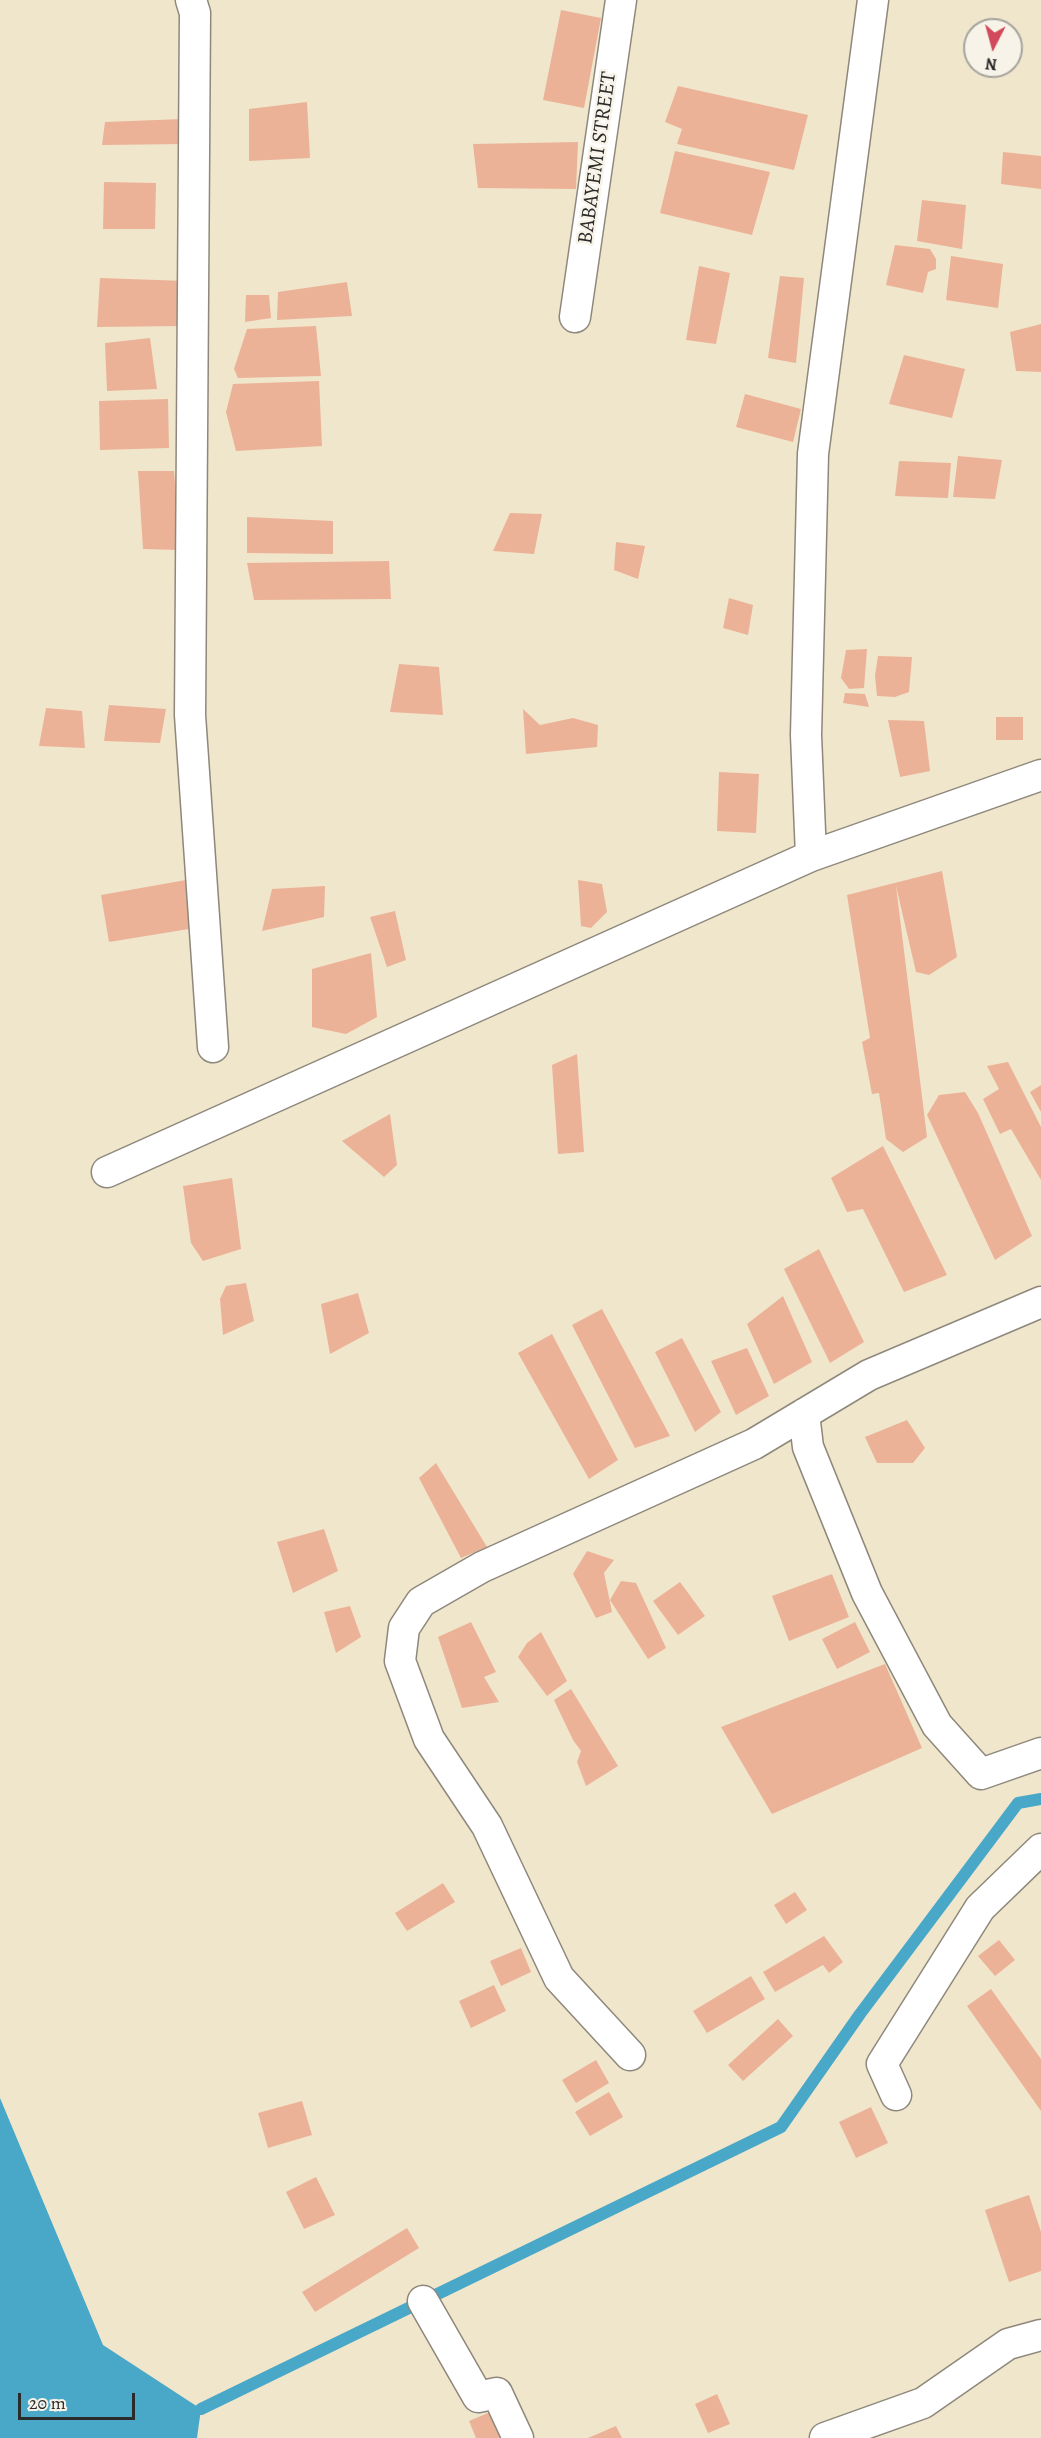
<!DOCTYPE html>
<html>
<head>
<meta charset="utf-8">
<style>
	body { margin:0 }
	#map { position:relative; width:1041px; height:2438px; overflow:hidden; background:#f0e6cc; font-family:Alegreya,serif }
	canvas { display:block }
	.north { position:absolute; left:963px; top:18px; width:60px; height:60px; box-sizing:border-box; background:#f7f3e8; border:2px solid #a5a39c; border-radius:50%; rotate:186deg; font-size:16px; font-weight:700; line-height:24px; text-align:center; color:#2b2b2b }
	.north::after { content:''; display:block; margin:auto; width:21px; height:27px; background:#d1495b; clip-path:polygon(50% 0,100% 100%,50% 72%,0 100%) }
	.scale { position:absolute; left:18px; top:2393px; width:117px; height:27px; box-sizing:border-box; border:3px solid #2b2b2b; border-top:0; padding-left:8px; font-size:18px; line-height:21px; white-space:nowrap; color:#2b2b2b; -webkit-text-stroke:4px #f7f3e8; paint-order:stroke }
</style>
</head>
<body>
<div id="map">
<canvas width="1041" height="2438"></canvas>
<div class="north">N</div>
<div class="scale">20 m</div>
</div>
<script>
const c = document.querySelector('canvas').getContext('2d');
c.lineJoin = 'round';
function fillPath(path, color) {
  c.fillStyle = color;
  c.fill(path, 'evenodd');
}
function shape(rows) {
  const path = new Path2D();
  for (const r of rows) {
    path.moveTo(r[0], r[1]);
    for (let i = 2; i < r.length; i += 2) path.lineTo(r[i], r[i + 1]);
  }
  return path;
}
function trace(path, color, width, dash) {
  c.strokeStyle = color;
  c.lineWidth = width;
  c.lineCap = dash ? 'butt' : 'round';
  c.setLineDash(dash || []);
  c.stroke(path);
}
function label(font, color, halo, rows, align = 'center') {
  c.font = font + ' Alegreya,serif';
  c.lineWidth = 5;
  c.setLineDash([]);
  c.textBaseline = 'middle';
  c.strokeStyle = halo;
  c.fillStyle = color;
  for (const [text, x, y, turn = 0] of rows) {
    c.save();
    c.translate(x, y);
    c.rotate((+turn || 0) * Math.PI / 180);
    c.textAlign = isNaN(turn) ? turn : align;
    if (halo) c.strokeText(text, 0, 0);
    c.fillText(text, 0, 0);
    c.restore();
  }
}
fillPath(shape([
	[0,2098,103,2345,201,2409,197,2438,0,2438]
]), '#49a7c8');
trace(shape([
	[201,2409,781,2127,860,2014,1018,1803,1041,1799]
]), '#49a7c8', 12);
fillPath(shape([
	[561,10,601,18,584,108,543,100],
	[678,86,808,115,794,170,677,144,682,129,665,122],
	[307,102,310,158,249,161,249,109],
	[182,119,185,144,102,145,105,122],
	[578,142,576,189,478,188,473,144],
	[675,151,770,172,752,235,660,213],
	[1003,152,1041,156,1041,189,1001,184],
	[104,182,156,183,155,229,103,229],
	[922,200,966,205,962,249,917,241],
	[895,245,930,249,936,259,936,269,928,272,923,293,886,285],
	[951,256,1003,264,998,308,946,300],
	[699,266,730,273,716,344,686,340],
	[780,276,804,278,796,363,768,358],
	[100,278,186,281,183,326,97,327],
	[347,282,352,316,277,320,278,292],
	[246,295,269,295,271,318,245,322],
	[1041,324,1041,372,1016,371,1010,332],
	[316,326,321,376,238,378,234,369,247,329],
	[150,338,157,389,107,391,105,343],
	[904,355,965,369,952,418,889,404],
	[319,381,322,446,236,451,226,412,233,384],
	[745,394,801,409,793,442,736,427],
	[168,399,169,448,100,450,99,401],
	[958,456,1002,460,995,499,953,497],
	[899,461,951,463,948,498,895,496],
	[138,471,174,471,180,550,143,549],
	[510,513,542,514,534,554,493,551],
	[247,517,333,521,333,554,247,553],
	[616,542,645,546,638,579,614,570],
	[389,561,391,599,254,600,247,563],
	[729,598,753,605,748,635,723,628],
	[867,649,864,688,849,689,841,678,846,650],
	[878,656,912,657,909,692,895,697,877,696,875,676],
	[399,664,439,667,443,715,390,712],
	[845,693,865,694,869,707,843,703],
	[109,705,166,709,160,743,104,741],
	[46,708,82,711,85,748,39,746],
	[523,709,540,725,573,718,598,725,597,747,526,754],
	[996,717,1023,717,1023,740,996,740],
	[888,720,924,721,930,771,900,777],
	[719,772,759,774,756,833,717,831],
	[942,871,957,957,929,975,916,972,896,886,927,1137,903,1152,886,1139,879,1093,872,1094,862,1042,870,1038,847,895],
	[186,880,195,928,109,942,101,895],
	[578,880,602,884,607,912,591,928,581,926],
	[325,886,324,917,262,931,272,889],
	[395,911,406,960,387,967,370,917],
	[371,953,377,1017,346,1034,312,1027,312,969],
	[577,1054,584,1152,558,1154,552,1065],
	[1008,1062,1041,1127,1041,1180,1011,1129,1000,1134,983,1099,999,1089,987,1066],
	[1041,1085,1041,1112,1030,1092],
	[965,1092,978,1113,1032,1236,995,1260,927,1115,939,1095],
	[390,1114,397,1165,384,1177,342,1141],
	[883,1146,947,1275,904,1292,863,1209,847,1212,831,1178],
	[232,1178,241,1249,203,1261,191,1243,183,1186],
	[819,1249,864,1342,830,1363,784,1269],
	[246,1283,254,1321,223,1335,220,1299,226,1286],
	[358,1293,369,1333,330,1354,321,1304],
	[783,1296,812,1362,774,1384,747,1324],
	[602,1309,670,1436,635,1448,572,1325],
	[552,1334,618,1460,589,1479,518,1353],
	[682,1338,721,1412,695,1432,655,1352],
	[747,1348,769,1396,736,1415,711,1361],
	[907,1420,925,1448,913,1463,877,1463,865,1437],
	[436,1463,487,1547,461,1558,419,1478],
	[324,1529,338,1571,293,1593,277,1542],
	[587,1551,614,1560,604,1573,612,1612,596,1618,573,1574],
	[832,1574,849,1617,789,1641,772,1596],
	[621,1581,636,1583,666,1648,648,1659,610,1600],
	[680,1582,705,1616,678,1635,653,1601],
	[350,1606,361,1637,336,1653,324,1612],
	[471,1622,496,1672,484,1677,499,1702,462,1708,438,1637],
	[855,1622,870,1652,837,1669,822,1639],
	[541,1632,567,1681,547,1696,518,1657,527,1643],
	[885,1664,922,1748,772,1814,721,1727],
	[571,1689,618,1766,586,1786,577,1762,581,1751,573,1740,554,1700],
	[443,1883,455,1902,407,1931,395,1913],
	[795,1892,807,1910,786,1924,774,1905],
	[824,1936,843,1962,829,1973,823,1965,775,1992,763,1972],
	[999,1940,1015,1960,995,1976,978,1956],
	[521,1948,531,1972,501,1986,490,1961],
	[751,1976,765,1999,707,2033,693,2011],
	[494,1985,506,2011,471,2028,459,2001],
	[991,1989,1041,2059,1041,2111,967,2006],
	[778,2019,793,2036,743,2081,728,2065],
	[596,2060,609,2083,576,2103,562,2080],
	[609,2092,623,2117,590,2136,575,2112],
	[302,2101,312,2135,268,2148,258,2113],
	[871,2107,888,2143,856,2158,839,2122],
	[316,2177,335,2215,304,2229,286,2192],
	[1029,2195,1041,2232,1041,2271,1009,2282,985,2210],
	[407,2228,419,2248,315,2312,302,2292],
	[717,2394,730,2424,708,2433,695,2404],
	[495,2410,508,2438,476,2438,469,2421],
	[616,2426,622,2438,588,2438]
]), '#ecb297');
const street = shape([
	[191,0,195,13,190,715,213,1047],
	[575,317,621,0],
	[811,856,806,735,813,454,873,0],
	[107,1172,811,856,1041,775],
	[804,1414,808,1447,867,1593,937,1725,981,1774,1041,1753],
	[630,2055,559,1978,487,1826,429,1739,400,1661,404,1628,421,1602,482,1567,754,1444,869,1375,1041,1302],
	[896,2095,882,2064,980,1908,1041,1849],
	[423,2301,478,2397,497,2393,518,2438],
	[825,2438,923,2403,1008,2344,1041,2335]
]);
trace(street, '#8e887c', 33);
trace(street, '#fff', 30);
label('21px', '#2b2b2b', '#f7f3e8', [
	["BABAYEMI STREET",598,158,-82]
]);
</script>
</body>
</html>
